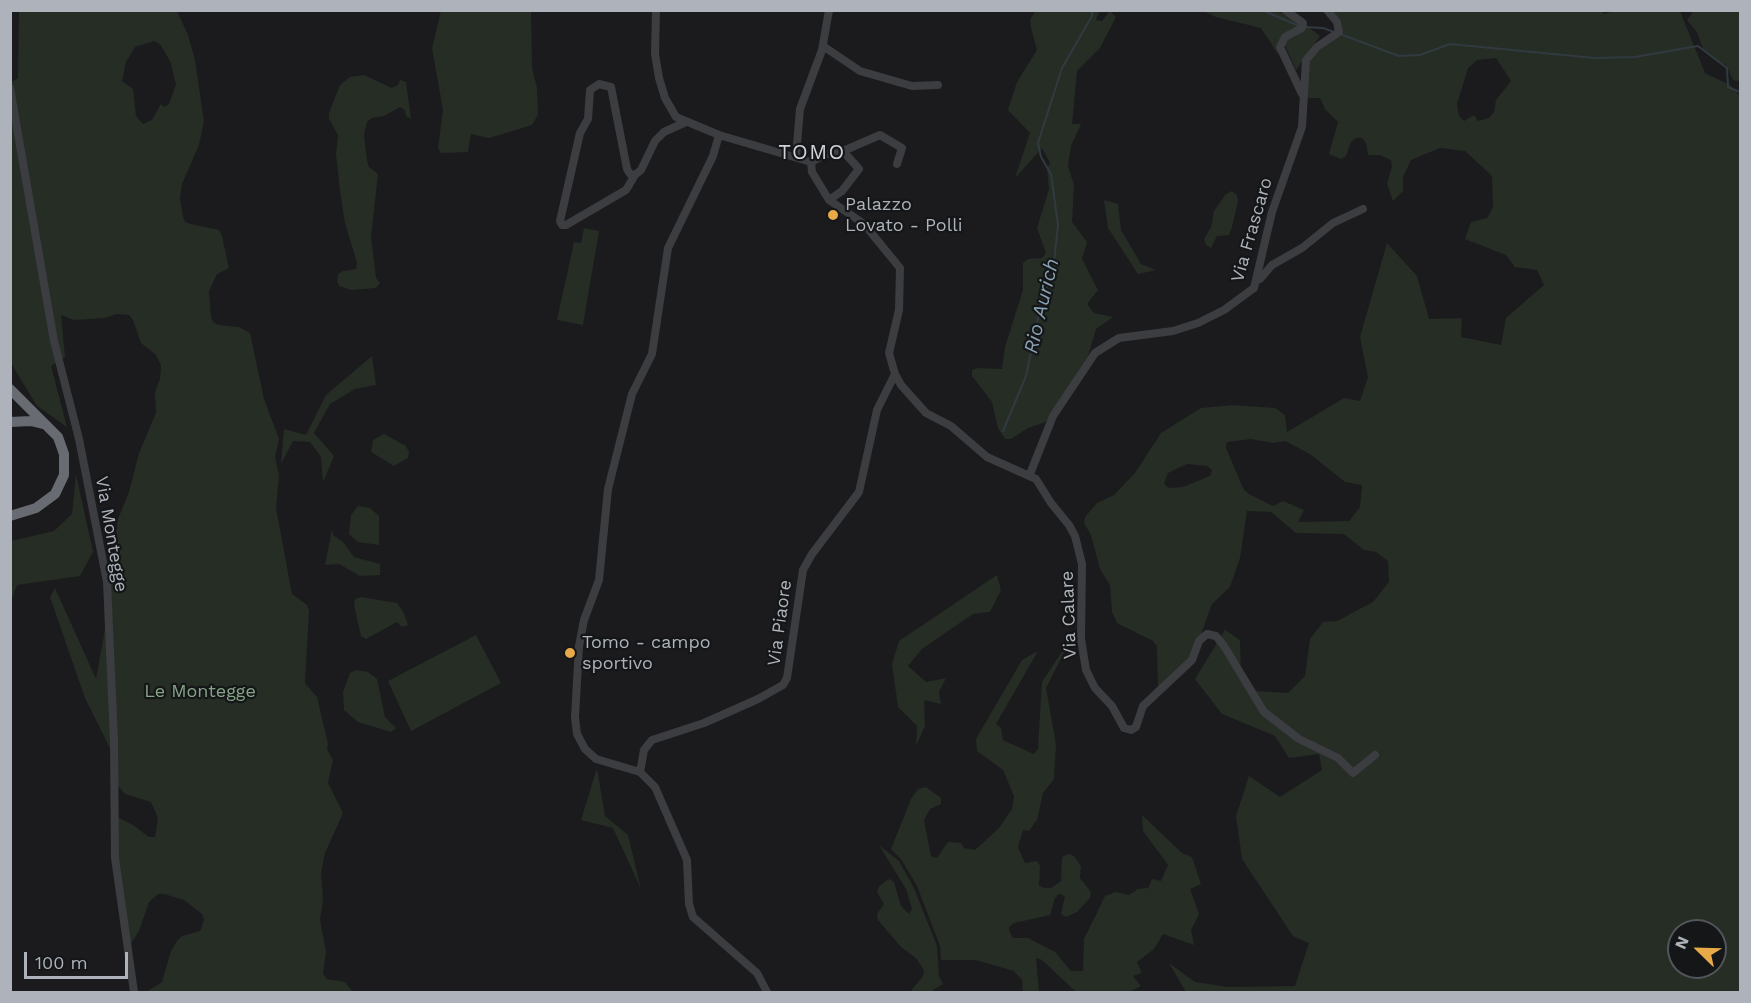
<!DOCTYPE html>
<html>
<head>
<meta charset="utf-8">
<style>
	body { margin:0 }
	#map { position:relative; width:1751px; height:1003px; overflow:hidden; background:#1b1b1d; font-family:"Work Sans",sans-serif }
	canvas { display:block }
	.frame { position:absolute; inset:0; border:12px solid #aeb3bb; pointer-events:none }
	.north { position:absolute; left:1667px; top:919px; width:60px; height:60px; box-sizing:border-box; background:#151618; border:2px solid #525559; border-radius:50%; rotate:293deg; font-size:16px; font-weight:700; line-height:24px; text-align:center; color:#aeb3bb }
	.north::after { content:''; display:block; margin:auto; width:21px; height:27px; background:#e8a948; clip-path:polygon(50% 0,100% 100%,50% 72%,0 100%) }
	.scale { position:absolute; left:24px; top:952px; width:104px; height:27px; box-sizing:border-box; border:3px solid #aeb3bb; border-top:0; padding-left:8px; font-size:18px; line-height:21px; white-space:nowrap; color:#aeb3bb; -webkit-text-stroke:4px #151618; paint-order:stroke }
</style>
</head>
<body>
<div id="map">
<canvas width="1751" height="1003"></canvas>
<div class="frame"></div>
<div class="north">N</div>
<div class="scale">100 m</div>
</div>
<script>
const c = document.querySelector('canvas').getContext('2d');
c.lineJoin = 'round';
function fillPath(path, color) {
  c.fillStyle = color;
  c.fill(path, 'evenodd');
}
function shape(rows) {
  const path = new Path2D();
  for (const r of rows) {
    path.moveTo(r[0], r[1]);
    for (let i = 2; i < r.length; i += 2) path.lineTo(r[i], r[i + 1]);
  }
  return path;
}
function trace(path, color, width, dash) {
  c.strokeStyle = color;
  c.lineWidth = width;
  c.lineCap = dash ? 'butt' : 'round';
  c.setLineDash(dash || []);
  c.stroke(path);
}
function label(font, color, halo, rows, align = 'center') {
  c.font = font + ' "Work Sans",sans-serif';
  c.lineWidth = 4.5;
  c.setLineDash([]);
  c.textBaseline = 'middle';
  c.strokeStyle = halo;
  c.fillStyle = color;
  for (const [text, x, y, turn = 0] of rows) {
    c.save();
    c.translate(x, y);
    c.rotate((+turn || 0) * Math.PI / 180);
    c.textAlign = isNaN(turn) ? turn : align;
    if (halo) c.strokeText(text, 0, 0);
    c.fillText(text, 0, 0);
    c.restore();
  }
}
fillPath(shape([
	[1100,10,1096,20,1102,21,1110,11,1116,17,1100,48,1077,71,1072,124,1081,124,1071,146,1068,166,1074,185,1072,222,1087,242,1082,259,1098,290,1087,304,1094,313,1113,317,1096,329,1088,356,1046,422,1028,428,1011,439,1005,439,998,428,992,402,972,376,972,370,978,368,1002,369,1005,347,1023,290,1023,263,1028,259,1042,258,1046,253,1037,228,1049,189,1047,168,1050,163,1042,148,1015,178,1030,133,1008,110,1017,82,1037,50,1031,28,1030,19,1036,11],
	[1603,10,1603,14,1620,10,1680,11,1705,73,1730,85,1740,96,1740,992,1186,992,1169,963,1195,982,1228,987,1295,986,1309,943,1293,936,1242,859,1236,816,1249,776,1280,797,1322,770,1319,754,1289,758,1275,736,1222,714,1195,679,1225,630,1240,640,1241,676,1256,691,1288,693,1305,676,1310,639,1323,622,1337,621,1373,602,1389,582,1388,561,1376,552,1364,550,1344,534,1296,533,1271,512,1247,511,1240,558,1230,587,1212,604,1192,660,1158,688,1157,646,1153,641,1117,623,1112,612,1110,585,1100,569,1091,535,1084,523,1085,517,1097,503,1114,495,1135,473,1161,433,1201,408,1233,405,1275,408,1285,415,1287,432,1344,398,1360,401,1368,377,1360,337,1387,243,1417,276,1429,319,1462,318,1461,337,1501,345,1506,318,1544,285,1537,270,1515,267,1506,255,1465,239,1471,222,1487,218,1493,207,1492,176,1465,151,1440,148,1411,160,1403,177,1403,191,1393,201,1387,184,1392,166,1391,160,1380,155,1368,155,1366,143,1362,138,1356,138,1351,142,1346,156,1341,159,1329,154,1338,122,1325,109,1320,98,1302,98,1302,74,1314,53,1338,36,1330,11],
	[1496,58,1511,81,1496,100,1494,112,1489,118,1478,121,1474,115,1464,121,1459,116,1457,104,1468,68,1477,60],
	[1251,439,1273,443,1285,441,1310,454,1345,482,1362,485,1360,507,1349,521,1298,522,1304,510,1283,501,1273,506,1249,494,1244,490,1226,448,1227,442],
	[1187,464,1207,466,1212,470,1210,476,1183,487,1169,488,1164,484,1168,473],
	[1679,931,1715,931,1715,967,1679,967],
	[1694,10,1740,11,1740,81,1733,80,1726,65,1712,58,1703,49,1697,32,1687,20],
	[19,11,177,11,188,35,195,60,204,121,199,145,182,184,180,198,183,216,185,222,191,224,219,230,222,236,229,268,217,274,209,291,211,316,213,322,218,325,239,327,250,333,264,399,279,439,275,457,279,475,276,508,292,594,307,605,309,611,305,683,317,697,328,744,327,749,333,760,328,783,343,813,325,853,321,873,323,900,320,919,326,952,323,974,327,979,345,982,353,992,146,992,162,982,171,951,177,941,182,936,200,931,204,920,202,914,184,900,164,894,158,894,149,902,139,931,128,948,113,815,133,825,149,837,155,837,158,818,151,802,125,794,112,779,111,750,85,698,50,597,55,588,96,679,110,602,107,580,112,568,118,519,129,492,139,453,156,413,155,392,160,379,161,366,156,355,141,343,133,320,129,315,117,314,105,318,74,320,61,315,65,357,51,366,67,427,37,406,11,363,10,83,18,78],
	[154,41,160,44,170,61,176,84,169,104,164,107,161,104,152,120,143,124,136,116,133,89,122,81,126,62,135,47],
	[441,11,531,11,532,68,537,88,538,115,532,125,489,138,471,134,468,152,441,153,438,148,443,110,432,48],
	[1203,11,1276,11,1303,23,1320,36,1296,70,1284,43,1278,49,1278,54,1261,28,1216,17],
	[364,75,392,88,398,85,400,80,406,82,411,119,406,116,405,110,400,107,384,116,372,118,367,122,364,134,367,161,369,167,378,174,371,237,376,278,380,283,376,288,351,290,339,286,337,281,338,274,343,271,356,269,357,263,345,223,340,191,336,154,338,135,329,119,329,113,340,85,350,77],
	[1232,191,1237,195,1238,201,1232,227,1229,235,1217,236,1211,248,1206,245,1204,239,1211,227,1214,211,1226,194],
	[1104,200,1118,204,1121,230,1141,264,1156,270,1138,274,1108,228],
	[584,228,599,231,583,325,557,320,574,242,581,243],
	[372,356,376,385,355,389,330,404,314,433,334,456,323,482,321,457,310,442,293,441,281,464,284,429,306,435,326,395],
	[384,434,406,446,409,452,408,458,394,466,371,452,373,440],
	[76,474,93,552,80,576,17,585,11,601,11,541,54,531,72,514],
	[358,506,370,508,379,516,379,545,358,542,349,534,351,515],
	[332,529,333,535,343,542,354,557,380,564,380,575,360,576,339,564,325,565],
	[997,575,1001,590,990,612,973,614,922,649,908,666,926,682,946,678,939,692,941,704,924,700,925,726,916,746,917,726,898,707,892,664,899,641],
	[361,597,397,603,404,613,408,625,402,627,397,622,366,639,361,636,354,605,355,599],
	[476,635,501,683,411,731,388,681],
	[1073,635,1046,688,1056,745,1054,779,1043,793,1037,820,1029,831,1023,830,1018,847,1025,863,1037,861,1040,866,1039,886,1045,888,1051,888,1061,881,1062,857,1068,854,1074,856,1081,866,1080,878,1091,892,1090,898,1077,912,1066,917,1061,914,1065,896,1059,894,1055,898,1050,915,1014,923,1009,927,1010,933,1013,938,1028,938,1055,952,1071,971,1083,971,1084,939,1105,896,1116,892,1129,895,1138,889,1148,888,1152,879,1161,881,1168,865,1143,831,1142,815,1182,853,1192,857,1201,884,1190,889,1199,914,1191,930,1194,945,1163,934,1154,949,1137,962,1142,973,1133,976,1141,986,1129,992,1076,992,1042,960,1036,958,1039,992,1023,992,1022,980,1014,971,976,960,941,960,940,946,917,886,901,859,891,849,911,799,918,789,926,787,941,798,941,804,930,809,924,820,931,856,937,858,948,842,961,843,964,848,975,850,999,828,1012,809,1014,796,1003,770,977,751,976,739,1022,660,1038,651,996,724,1001,728,1003,740,1034,754,1038,749,1042,682],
	[356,670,368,672,377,679,385,717,396,728,391,732,358,722,344,710,343,692,350,673],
	[597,768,605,816,628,835,641,889,613,828,581,820],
	[879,845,899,861,914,888,937,946,939,976,943,984,930,992,910,992,923,976,924,970,916,958,901,947,878,920,877,914,884,904,877,892,879,886,889,879,894,882,901,906,909,914,912,909,906,889]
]), '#252d25');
trace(shape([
	[1262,10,1299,26],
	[1305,27,1323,28,1334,32],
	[1340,34,1399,56,1420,55,1450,44,1595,58,1635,57,1698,46,1727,68,1728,87,1740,92],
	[1003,431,1026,376,1042,300,1053,272,1058,225,1051,174,1041,157,1038,143,1062,68,1092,16,1092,10]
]), '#313a40', 2);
trace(shape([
	[656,10,655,54,659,78,665,98,676,117,719,135,811,162],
	[1285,10,1303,23,1302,28,1285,37,1280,47,1302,94],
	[823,46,860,71,912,86,938,85],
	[10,88,54,341,79,439,107,582,114,741,115,858,134,992],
	[719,135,713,156,668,248,652,354,632,394,608,489,599,580,584,620,579,646,575,717,577,734,585,749,596,759,640,772,655,787,687,860,689,904,693,917,757,973,767,992],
	[843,151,880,135,902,148,897,164],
	[796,156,800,109,822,50,829,10],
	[811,162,812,172,829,200,864,224,900,268,899,310,889,353,895,374,901,385,926,413,951,426,987,457,1036,479,1051,503,1069,525,1075,536,1082,564,1081,639,1086,670,1095,688,1112,706,1124,728,1131,730,1136,727,1143,706,1192,660,1199,641,1207,634,1216,636,1224,646,1264,712,1299,739,1338,758,1353,773,1375,755],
	[811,162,827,154,843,151,859,169,842,191,829,200],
	[635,175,626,190,566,225,562,225,560,221,580,133,588,119,590,90,599,84,611,87,627,169,630,174,635,175,641,170,655,141,664,132,686,122],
	[1260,279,1272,265,1302,248,1333,223,1363,209],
	[1030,474,1053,416,1095,353,1119,338,1173,331,1198,323,1224,310,1254,288,1272,212,1302,127,1306,60,1317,47,1339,32,1337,22,1327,10],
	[640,772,644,750,652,740,704,723,758,699,783,685,787,678,803,570,812,554,859,492,877,410,895,374]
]), '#3c3d41', 8);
trace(shape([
	[10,389,58,437,64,454,64,475,55,494,36,508,10,516],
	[10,422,31,421,43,424]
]), '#686b72', 10);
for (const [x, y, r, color] of [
	[833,215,6,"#e8a948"],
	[570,653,6,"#e8a948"]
]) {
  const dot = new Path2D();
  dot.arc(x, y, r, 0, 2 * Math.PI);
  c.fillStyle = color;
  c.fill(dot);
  trace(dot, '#151618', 2);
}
label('18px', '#aeb3bb', '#151618', [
	["Palazzo",845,205],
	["Lovato - Polli",845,226],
	["Tomo - campo",582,643],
	["sportivo",582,664]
], 'left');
label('18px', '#aeb3bb', '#151618', [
	["Via Frascaro",1252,230,-74],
	["Via Montegge",111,534,80],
	["Via Calare",1069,615,-92],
	["Via Piaore",780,623,-82]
]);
label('18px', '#86a587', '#151618', [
	["Le Montegge",200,692]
]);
label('italic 20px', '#88a1b3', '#151618', [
	["Rio Aurich",1042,306,-77]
]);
c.letterSpacing = '1.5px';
label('21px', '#cfd2d7', '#151618', [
	["TOMO",812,153]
]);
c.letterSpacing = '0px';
</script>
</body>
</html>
